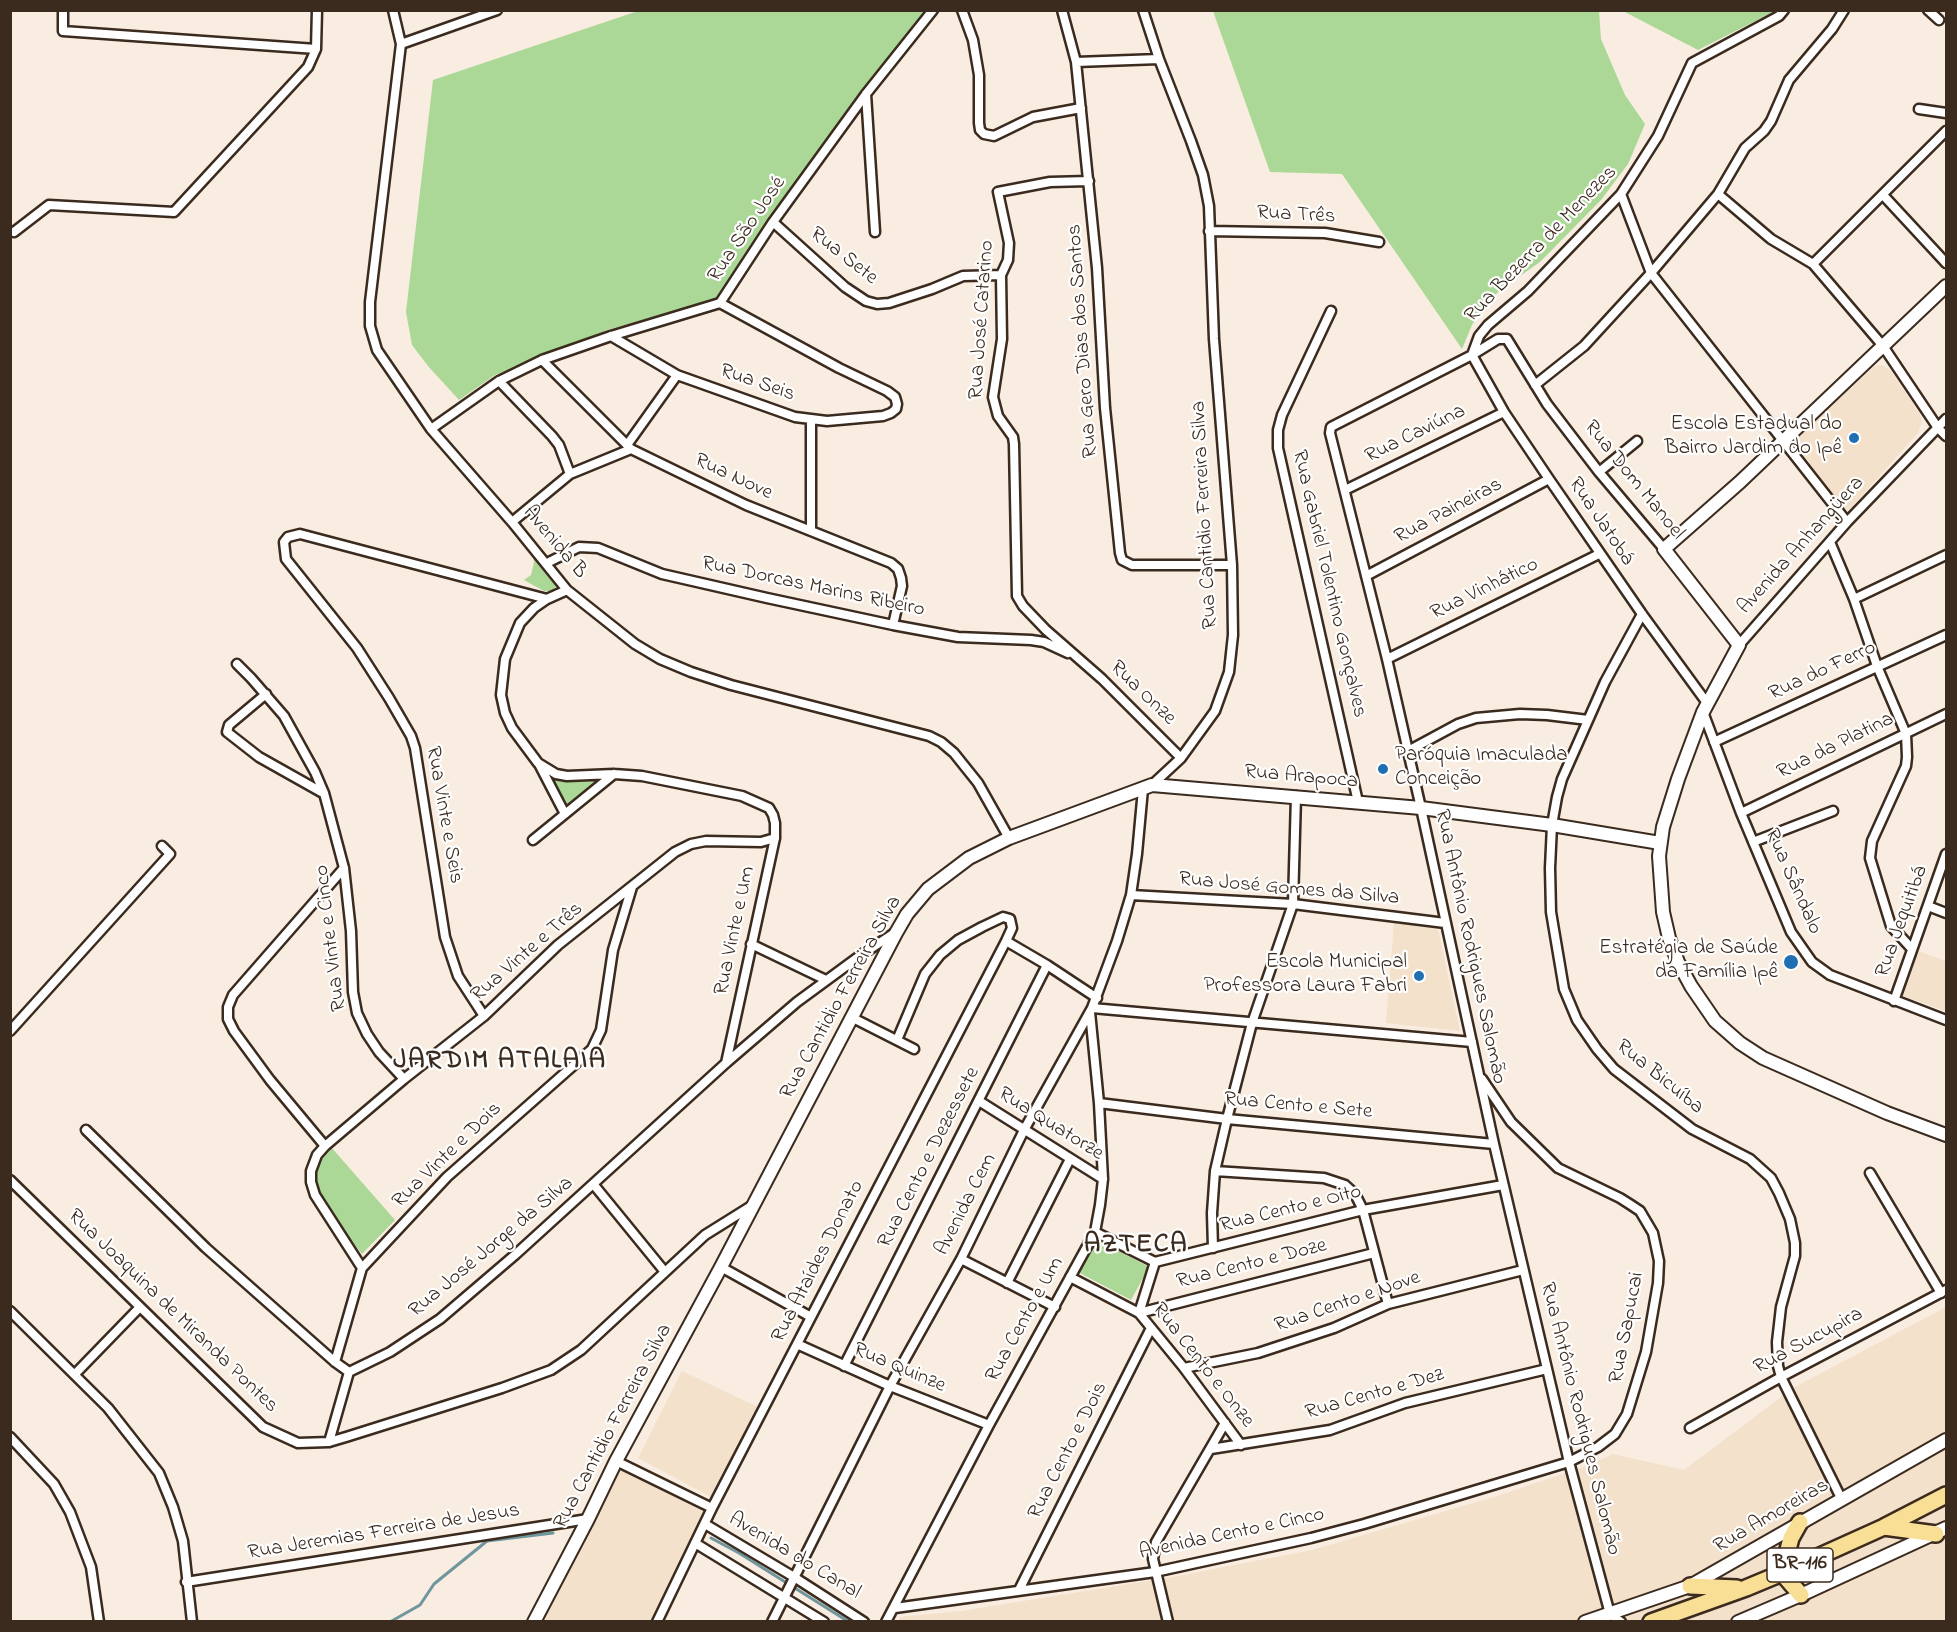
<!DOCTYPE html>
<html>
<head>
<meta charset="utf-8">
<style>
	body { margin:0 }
	#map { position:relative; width:1957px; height:1632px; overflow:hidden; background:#f8ede0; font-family:"Indie Flower",sans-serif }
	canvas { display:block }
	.frame { position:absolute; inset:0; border:12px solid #3b2a1e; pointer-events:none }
</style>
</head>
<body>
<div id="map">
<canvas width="1957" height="1632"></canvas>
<div class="frame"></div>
</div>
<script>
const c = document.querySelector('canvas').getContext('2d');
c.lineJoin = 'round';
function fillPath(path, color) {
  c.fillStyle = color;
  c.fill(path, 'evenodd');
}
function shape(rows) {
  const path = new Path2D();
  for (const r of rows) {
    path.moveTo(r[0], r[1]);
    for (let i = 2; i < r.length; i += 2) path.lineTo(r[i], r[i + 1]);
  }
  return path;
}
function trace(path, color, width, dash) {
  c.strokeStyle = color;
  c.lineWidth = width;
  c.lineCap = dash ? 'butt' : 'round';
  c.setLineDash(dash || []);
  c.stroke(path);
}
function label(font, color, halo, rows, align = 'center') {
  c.font = font + ' "Indie Flower",sans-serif';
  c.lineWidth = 4.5;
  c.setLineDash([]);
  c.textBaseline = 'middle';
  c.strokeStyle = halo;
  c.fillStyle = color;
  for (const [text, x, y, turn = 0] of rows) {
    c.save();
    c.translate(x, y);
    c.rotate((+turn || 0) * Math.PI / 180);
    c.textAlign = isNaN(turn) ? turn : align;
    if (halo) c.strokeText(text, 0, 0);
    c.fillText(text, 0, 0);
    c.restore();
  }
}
fillPath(shape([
	[1878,365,1882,365,1890,370,1920,414,1922,422,1918,433,1850,509,1846,509,1789,443,1874,367],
	[1394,923,1438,929,1460,1031,1386,1023],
	[1918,951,1946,961,1946,1011,1903,996],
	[1946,1307,1946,1621,898,1622,900,1617,961,1611,1172,1577,1312,1550,1497,1496,1589,1465,1613,1454,1684,1470,1793,1388],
	[682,1371,758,1407,711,1497,638,1458],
	[620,1468,712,1513,666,1621,543,1622]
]), '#f3e1cb');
fillPath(shape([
	[638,11,928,11,767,221,726,298,607,330,580,344,495,375,459,400,428,366,412,345,406,312,433,80],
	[1213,11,1599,11,1601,39,1625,95,1645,124,1628,164,1601,200,1540,262,1500,290,1482,309,1472,325,1462,349,1342,174,1270,172],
	[1623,11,1775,10,1775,11,1698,50],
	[532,550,558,584,552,591,544,591,524,580,531,575,534,562],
	[550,774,600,778,567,804],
	[331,1147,395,1220,362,1254,348,1237,317,1189,317,1172,322,1158],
	[1095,1239,1149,1267,1131,1300,1078,1272]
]), '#abd896');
trace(shape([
	[711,1538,739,1553,849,1622],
	[390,1622,420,1605,434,1584,487,1541,553,1533]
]), '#6f959d', 3);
const street = shape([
	[63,10,63,31,316,49],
	[393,10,401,44,370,302,370,326,377,350,431,429,512,522,567,590,635,644,660,659,691,672,731,685,929,736,941,742,954,753,978,783,1009,838],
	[962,10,973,40,979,75,979,123,980,130,984,134,994,136,1033,117,1081,108],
	[1062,10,1076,62,1097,268,1105,408,1120,553,1122,560,1132,565,1232,565],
	[1143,10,1159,59,1191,141,1203,175,1209,206,1214,339,1232,565,1233,635,1229,672,1215,711,1181,758,1152,785],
	[1928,10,1939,20],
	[401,44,497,10],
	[1076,62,1159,59],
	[866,94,875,232],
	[1919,109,1946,113],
	[1089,181,1050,182,998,192,1009,243,1008,260,1001,275,1002,339,993,397,998,416,1013,437,1014,444,1017,596,1023,606,1046,630,1102,679,1181,758],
	[1621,194,1651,273,1847,522],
	[1718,194,1771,239,1813,264,1883,346,1938,428,1946,436],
	[1883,195,1946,263],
	[773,222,845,287,866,301,877,304,889,303,932,289,963,276,1001,275],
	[1209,231,1325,233,1379,242],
	[14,232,49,205,174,212,308,67,316,49,317,10],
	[1813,264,1946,131],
	[1331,311,1282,415,1278,430,1278,448,1358,802],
	[611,336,677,375,795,417,827,421,883,416,891,413,896,409,897,404,895,397,887,391,839,368,720,303],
	[1472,355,1479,336,1488,325,1528,291,1621,194,1658,136,1692,63,1779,16,1784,10],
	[1472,355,1504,412,1549,479,1642,614,1707,703],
	[542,360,631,449],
	[499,381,552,436,559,445,570,474],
	[1535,385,1584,346,1651,273,1718,194,1745,148,1764,131,1771,121,1789,80,1832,29,1844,10],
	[431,429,499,381,542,360,611,336,720,303,773,222,866,94,933,10],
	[627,445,677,375],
	[1599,472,1637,441],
	[1345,490,1504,412],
	[512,522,570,474,631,449,746,505,891,563,898,569,901,578,902,586,893,625],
	[811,531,811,421],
	[1830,542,1854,599,1877,666,1906,734,1907,757,1906,766,1872,841,1870,858,1891,926,1912,949],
	[547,563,579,547,598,548,662,574,767,598,893,625,958,637,1031,640,1044,642,1068,653],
	[1366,576,1549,479],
	[567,590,547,599,534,608,520,623,505,659,501,695,505,713,512,728,538,763,556,774,567,776,614,774,642,776,742,796,769,808,773,815,775,823,775,838,726,1063],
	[1854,599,1946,555],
	[1642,614,1605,682,1562,779,1557,797,1552,825,1550,868,1551,912,1564,989,1577,1020,1597,1049,1614,1069,1692,1129,1750,1159,1771,1178,1779,1193,1790,1219,1795,1243,1795,1256,1781,1307,1777,1342,1778,1366,1781,1377,1842,1500],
	[1739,645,1847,522,1946,419],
	[1387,659,1599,554],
	[237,664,251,678,284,716,315,772,324,793,344,868,351,931,353,992,357,1013,367,1034,379,1052,404,1079],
	[266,694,229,725,227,732,259,757,323,793],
	[1703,712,1741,813,1791,932,1812,962,1830,975,1946,1020],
	[1714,742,1946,635],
	[1408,751,1458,724,1476,718,1520,714,1547,715,1588,720],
	[539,764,565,814],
	[1741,813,1946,714],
	[533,840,614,774],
	[1753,842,1833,811],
	[1131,895,1293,904,1445,923],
	[1928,906,1946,913],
	[1006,941,1047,965,1097,998],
	[751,944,826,980],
	[1894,1001,1946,854],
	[1092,1008,1472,1042],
	[484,1016,458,976,445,937,415,748,411,736,389,698,357,648,286,559,284,542,288,537,300,534,547,599],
	[851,1017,914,1049],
	[10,1031,170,854,162,846],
	[979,1101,1103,1179],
	[1099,1103,1227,1119,1494,1144],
	[86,1130,206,1248,335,1362,349,1372,390,1352,440,1319,516,1254,726,1063,797,1002,861,955,893,934],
	[325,1146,270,1080,234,1031,228,1019,228,1007,233,995,344,868],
	[1215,1171,1324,1178,1345,1185,1355,1194,1363,1210,1388,1304],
	[1870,1173,1941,1293],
	[10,1180,263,1427,298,1443,329,1442,346,1437,502,1388,551,1370,581,1350,705,1235,753,1205],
	[594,1185,665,1272],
	[1095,1232,1155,1262,1363,1210,1503,1185],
	[1213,1248,1212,1213,1215,1171,1227,1119,1252,1023,1293,904,1296,796],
	[961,1259,1055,1307],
	[721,1267,811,1317],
	[362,1268,315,1195,311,1182,311,1171,317,1155,325,1146,404,1079,484,1016,558,945,675,852,691,844,706,841,761,842,775,838],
	[1070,1277,1139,1313,1184,1368,1241,1445],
	[1007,1283,1070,1159],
	[10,1311,108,1408,159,1473,173,1507,183,1541,192,1622],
	[1139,1313,1374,1253],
	[1139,1313,1155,1262],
	[797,1344,890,1386,989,1425],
	[335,1362,362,1268,447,1177,592,1049,601,1030,613,950,632,887],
	[844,1366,1047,965],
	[1184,1368,1258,1353,1334,1328,1388,1304,1523,1270],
	[75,1374,140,1307],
	[1690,1428,1781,1377,1946,1290],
	[10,1437,54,1484,70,1512,91,1567,99,1622],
	[329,1442,349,1372],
	[1211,1449,1330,1430,1405,1403,1547,1369],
	[616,1461,712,1508],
	[705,1524,794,1577,864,1622],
	[695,1543,824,1622],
	[186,1582,588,1519],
	[1019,1590,1151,1328],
	[895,1608,1155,1572,1311,1538,1364,1524,1569,1462,1598,1447,1615,1434,1627,1414,1646,1352,1658,1283,1659,1261,1653,1233,1640,1211,1631,1205,1620,1198,1558,1168,1511,1122,1482,1079],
	[657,1622,712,1508,1006,941,1012,928,1010,919,1003,917,982,927,958,940,940,955,925,974,897,1040],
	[772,1622,890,1386,961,1259,1024,1130,1092,1008,1117,941,1131,895,1137,854,1143,789],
	[886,1622,989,1425,1095,1232,1100,1205,1103,1179,1099,1103,1090,1012],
	[1168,1622,1153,1559,1156,1542,1225,1423],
	[1621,1622,1610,1614,1569,1462,1494,1144,1421,808,1387,659,1330,433,1331,427,1472,355,1498,339,1507,339,1547,404,1599,472,1664,549]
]);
const secondary = shape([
	[1946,286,1740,482,1664,549,1739,645,1703,712,1678,779,1663,827,1659,856,1663,912,1669,938,1678,962,1691,986,1715,1021,1740,1043,1763,1058,1887,1113,1946,1135],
	[534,1622,588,1519,616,1461,721,1267,896,933,907,914,928,889,969,858,1009,838,1152,785,1421,808,1552,825,1660,843],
	[1585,1622,1690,1586,1946,1440],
	[1738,1622,1801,1595,1946,1528]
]);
const highway = shape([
	[1800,1522,1791,1538,1782,1573,1801,1595],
	[1884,1527,1936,1534],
	[1690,1586,1737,1588],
	[1651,1622,1746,1588,1782,1573,1884,1527,1946,1495]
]);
trace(street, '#3b2a1e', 13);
trace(secondary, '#3b2a1e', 16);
trace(highway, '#3b2a1e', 20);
trace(street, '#fff', 8);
trace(secondary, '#fff', 12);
trace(highway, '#f9df96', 15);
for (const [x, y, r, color] of [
	[1854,438,6,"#1f6fb2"],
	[1383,769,6,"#1f6fb2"],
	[1791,962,8,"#1f6fb2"],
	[1419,976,6,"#1f6fb2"]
]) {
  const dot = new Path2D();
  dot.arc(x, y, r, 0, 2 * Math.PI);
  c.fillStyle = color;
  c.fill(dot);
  trace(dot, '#fff', 2);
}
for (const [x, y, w] of [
	[1800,1565,66]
]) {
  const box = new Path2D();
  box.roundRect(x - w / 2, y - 17, w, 34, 4.5);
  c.fillStyle = '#fff';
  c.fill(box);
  trace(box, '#3b2a1e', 1.5);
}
label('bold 20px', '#3b2a1e', null, [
	["BR-116",1800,1565]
]);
label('21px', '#3b2a1e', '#fff', [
	["Rua Três",1296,216,3],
	["Rua São José",748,230,-56],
	["Rua Bezerra de Menezes",1542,245,-46],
	["Rua Sete",843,257,38],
	["Rua José Catarino",983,320,-86],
	["Rua Gero Dias dos Santos",1084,341,-94],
	["Rua Seis",757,384,19],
	["Rua Caviúna",1416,435,-26],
	["Rua Nove",733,478,25],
	["Rua Dom Manoel",1633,481,51],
	["Rua Paineiras",1449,512,-28],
	["Rua Cantidio Ferreira Silva",1206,515,-93],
	["Rua Jatobá",1600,522,56],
	["Avenida B",554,543,50],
	["Avenida Anhangüera",1802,546,-48],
	["Rua Gabriel Tolentino Gonçalves",1328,584,77],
	["Rua Dorcas Marins Ribeiro",813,588,12],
	["Rua Vinhático",1485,590,-26],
	["Rua do Ferro",1823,672,-25],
	["Rua Onze",1142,694,44],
	["Rua da Platina",1836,747,-26],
	["Rua Arapoca",1301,778,5],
	["Rua Vinte e Seis",443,815,80],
	["Rua Sândalo",1792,882,66],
	["Rua José Gomes da Silva",1289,890,5],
	["Rua Jequitibá",1903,922,-70],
	["Rua Vinte e Um",736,931,-78],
	["Rua Vinte e Cinco",332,938,-97],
	["Rua Antônio Rodrigues Salomão",1469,947,78],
	["Rua Vinte e Três",528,953,-41],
	["Rua Cantidio Ferreira Silva",842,998,-61],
	["Rua Bicuíba",1659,1078,39],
	["Rua Cento e Sete",1298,1107,5],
	["Rua Quatorze",1050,1125,32],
	["Rua Vinte e Dois",448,1156,-44],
	["Rua Cento e Dezessete",930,1158,-63],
	["Avenida Cem",967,1205,-63],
	["Rua Cento e Oito",1291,1210,-14],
	["Rua José Jorge da Silva",492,1248,-40],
	["Rua Ataídes Donato",819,1262,-63],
	["Rua Cento e Doze",1252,1265,-14],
	["Rua Cento e Nove",1348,1303,-19],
	["Rua Joaquina de Miranda Pontes",172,1312,44],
	["Rua Cento e Um",1026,1320,-61],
	["Rua Sapucai",1628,1328,-79],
	["Rua Sucupira",1809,1342,-28],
	["Rua Cento e Onze",1202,1366,52],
	["Rua Quinze",899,1369,23],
	["Rua Cento e Dez",1375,1395,-16],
	["Rua Antônio Rodrigues Salomão",1579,1419,76],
	["Rua Cantidio Ferreira Silva",614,1427,-62],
	["Rua Cento e Dois",1069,1451,-63],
	["Rua Amoreiras",1772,1517,-30],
	["Rua Jeremias Ferreira de Jesus",384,1533,-9],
	["Avenida Cento e Cinco",1232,1535,-12],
	["Avenida do Canal",794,1557,31]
]);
label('21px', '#3b2a1e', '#fff', [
	["Escola Estadual do",1842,426],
	["Bairro Jardim do Ipê",1842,450],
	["Paróquia Imaculada",1395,757,"left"],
	["Conceição",1395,781,"left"],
	["Estratégia de Saúde",1778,950],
	["da Família Ipê",1778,974],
	["Escola Municipal",1407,964],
	["Professora Laura Fabri",1407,988]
], 'right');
c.letterSpacing = '1.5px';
label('bold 27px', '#3b2a1e', '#fff', [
	["JARDIM ATALAIA",500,1063],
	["AZTECA",1136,1247]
]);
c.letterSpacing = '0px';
</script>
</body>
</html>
